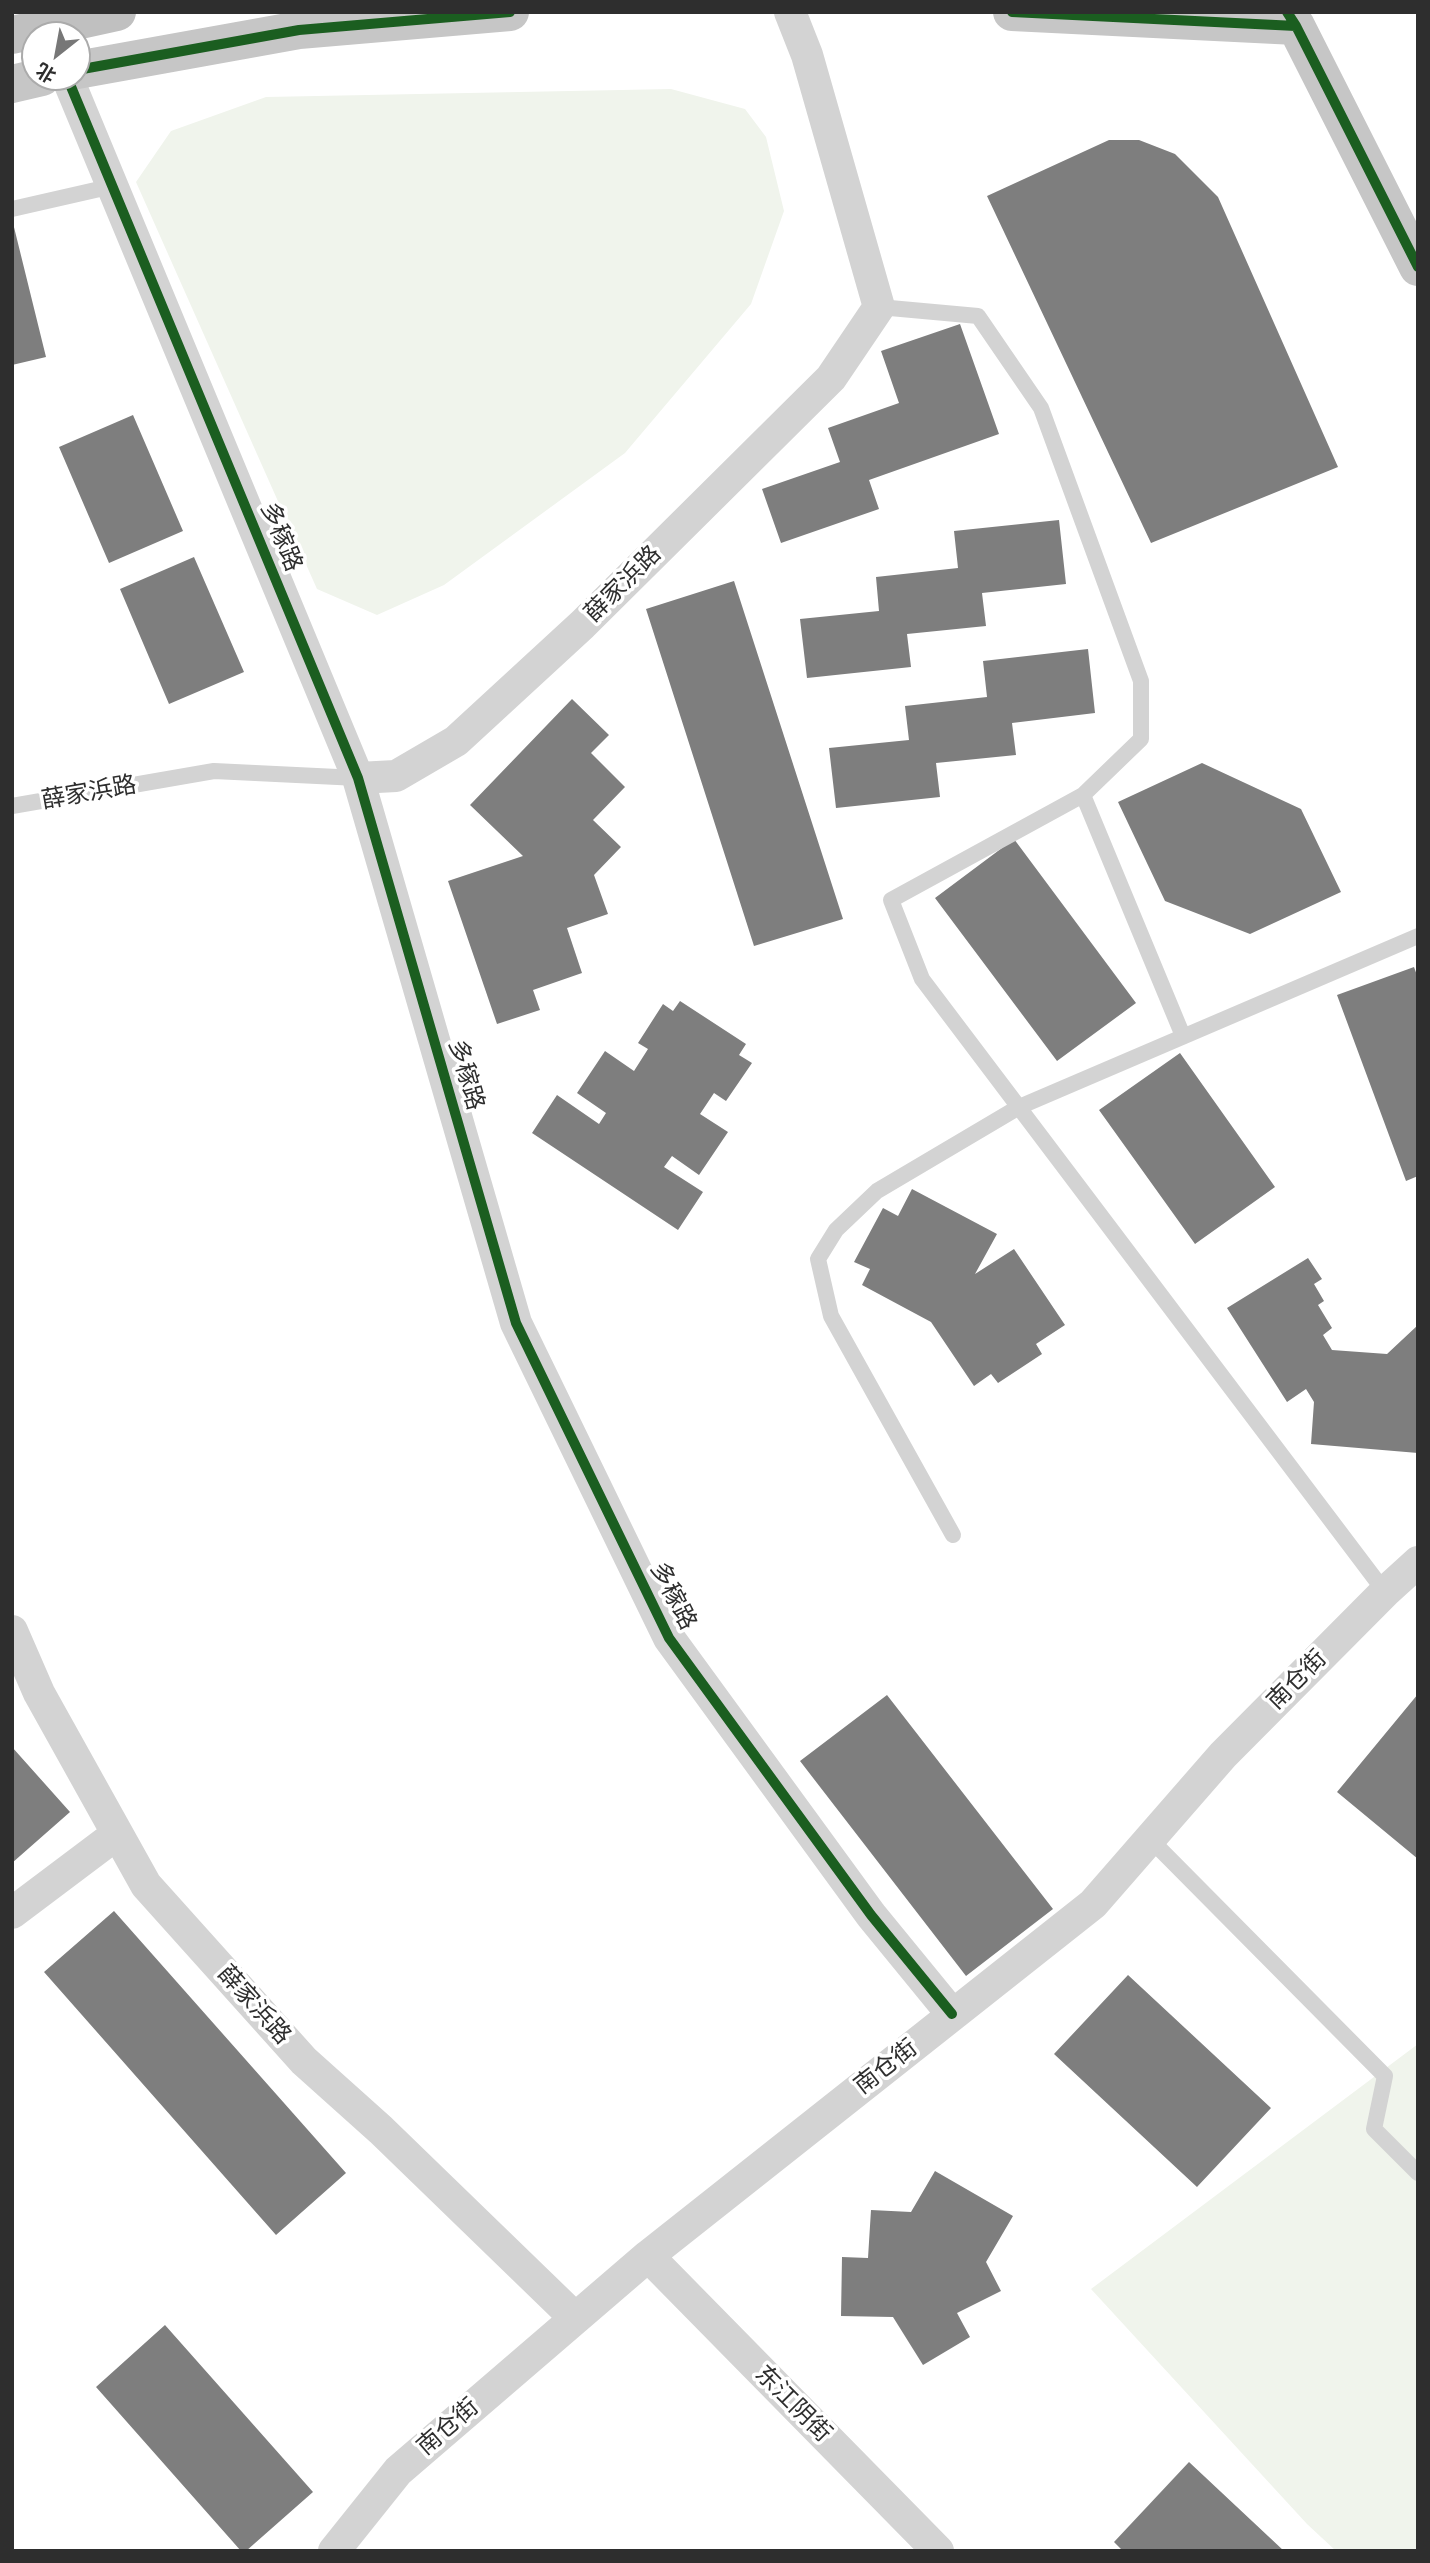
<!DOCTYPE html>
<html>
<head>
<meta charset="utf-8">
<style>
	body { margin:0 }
	#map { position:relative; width:1430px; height:2563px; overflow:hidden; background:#fff; font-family:"Work Sans","Noto Sans SC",sans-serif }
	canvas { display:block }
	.frame { position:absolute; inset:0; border:14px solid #2e2e2e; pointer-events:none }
	.north { position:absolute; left:21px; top:21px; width:70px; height:70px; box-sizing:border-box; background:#fff; border:2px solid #ababab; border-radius:50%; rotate:211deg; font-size:19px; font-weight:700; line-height:28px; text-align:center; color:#2e2e2e }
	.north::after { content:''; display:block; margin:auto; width:24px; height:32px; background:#777; clip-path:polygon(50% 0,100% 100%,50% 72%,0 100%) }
</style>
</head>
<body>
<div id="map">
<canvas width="1430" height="2563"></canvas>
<div class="frame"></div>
<div class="north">北</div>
</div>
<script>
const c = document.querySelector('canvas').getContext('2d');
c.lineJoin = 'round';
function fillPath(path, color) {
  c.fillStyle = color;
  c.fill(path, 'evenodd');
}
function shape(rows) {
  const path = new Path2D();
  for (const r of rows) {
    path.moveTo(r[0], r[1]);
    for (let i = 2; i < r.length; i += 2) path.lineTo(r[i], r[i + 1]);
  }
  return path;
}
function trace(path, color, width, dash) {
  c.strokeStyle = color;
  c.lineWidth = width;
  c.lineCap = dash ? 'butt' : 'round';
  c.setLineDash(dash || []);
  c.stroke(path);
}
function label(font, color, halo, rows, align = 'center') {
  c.font = font + ' "Work Sans","Noto Sans SC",sans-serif';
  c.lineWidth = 7;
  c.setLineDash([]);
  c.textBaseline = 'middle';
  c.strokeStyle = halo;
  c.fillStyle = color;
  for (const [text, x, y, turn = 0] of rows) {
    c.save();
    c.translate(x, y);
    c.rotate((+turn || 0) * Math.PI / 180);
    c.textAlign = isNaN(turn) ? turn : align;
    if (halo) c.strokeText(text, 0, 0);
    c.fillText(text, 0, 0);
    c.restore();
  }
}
fillPath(shape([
	[671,89,745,109,766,137,784,211,751,304,625,453,444,585,377,615,317,589,136,182,171,131,266,97],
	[1418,2044,1418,2551,1336,2551,1307,2524,1091,2289]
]), '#f0f4ec');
fillPath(shape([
	[1109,140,1139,140,1175,154,1218,197,1338,467,1151,543,987,196],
	[12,219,46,357,12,365],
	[960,324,999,434,869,480,879,509,781,543,762,489,840,462,828,428,899,403,881,351],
	[133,415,183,531,109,563,59,447],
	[1059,520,1066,584,982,593,986,626,907,634,911,667,807,678,800,619,879,611,876,577,958,568,954,531],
	[194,557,244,672,169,704,120,589],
	[734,581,843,919,754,946,646,609],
	[1088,649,1095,713,1012,723,1016,755,936,763,940,797,836,808,829,748,909,740,905,706,987,697,983,661],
	[572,699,609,735,591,753,625,787,593,820,621,847,594,875,608,914,567,928,582,973,533,990,540,1010,497,1024,448,881,523,856,470,805],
	[1202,763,1301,809,1341,892,1250,934,1165,901,1118,802],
	[1014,839,1136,1003,1057,1061,935,898],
	[1414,967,1418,978,1418,1176,1406,1181,1337,995],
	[680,1001,746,1044,739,1055,752,1063,726,1101,714,1093,700,1114,728,1132,699,1175,672,1156,664,1167,703,1192,678,1230,532,1133,557,1095,599,1124,606,1113,577,1093,605,1051,634,1071,648,1049,638,1043,663,1004,673,1011],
	[1180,1053,1275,1187,1195,1244,1099,1110],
	[912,1189,997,1234,975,1274,1014,1249,1065,1325,1036,1344,1042,1354,998,1383,991,1374,974,1386,931,1322,862,1285,870,1269,854,1262,883,1208,898,1216],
	[1308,1258,1322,1279,1314,1284,1324,1301,1318,1305,1332,1328,1323,1335,1332,1350,1387,1354,1418,1325,1418,1453,1311,1444,1314,1402,1306,1389,1287,1402,1227,1308],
	[1418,1694,1418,1859,1337,1792],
	[887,1695,1053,1909,966,1976,800,1761],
	[12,1747,70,1812,12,1863],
	[114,1911,346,2173,276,2235,44,1972],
	[1128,1975,1271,2108,1197,2187,1054,2054],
	[935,2171,1013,2216,986,2262,1001,2291,957,2313,970,2337,923,2365,893,2317,841,2316,842,2257,868,2258,871,2210,911,2212],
	[165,2325,313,2492,246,2551,241,2551,96,2387],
	[1189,2462,1284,2551,1123,2551,1114,2542]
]), '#7e7e7e');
trace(shape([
	[12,209,113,186],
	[879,307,978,316,1041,408,1141,681,1141,739,1083,795,891,900,922,979,1385,1592],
	[1083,795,1183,1036],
	[12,806,214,771,358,778],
	[953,1535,831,1316,818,1259,836,1230,877,1191,1019,1107,1418,936],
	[1150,1839,1385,2076,1374,2129,1418,2173]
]), '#d3d3d3', 16);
trace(shape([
	[67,77,358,778,516,1323,669,1638,871,1915,952,2014],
	[358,778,396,776,456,741,582,625,831,378,879,307,807,55,790,12],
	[12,1631,39,1693,146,1885,304,2061,381,2130,575,2318],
	[12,1913,117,1834],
	[648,2256,938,2551],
	[334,2551,398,2471,648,2256,1093,1904,1223,1755,1385,1592,1418,1562]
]), '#d3d3d3', 32);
trace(shape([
	[1012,12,1296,26],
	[1287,12,1296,26,1418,267],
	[77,70,299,30,510,12],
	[12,84,42,77]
]), '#c6c6c6', 38);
trace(shape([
	[12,35,117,12]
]), '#c0c0c0', 38);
trace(shape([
	[1012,12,1296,26],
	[1287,12,1296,26,1418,267],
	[77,70,299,30,510,12],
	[67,77,358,778,516,1323,669,1638,871,1915,952,2014]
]), '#1b5e20', 10);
label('24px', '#2e2e2e', '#fff', [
	["多稼路",281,537,68],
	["薛家浜路",623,584,-45],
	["薛家浜路",89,793,-10],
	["多稼路",466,1075,74],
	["多稼路",673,1596,63],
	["南仓街",1297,1680,-45],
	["薛家浜路",254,2005,48],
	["南仓街",886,2067,-38],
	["东江阴街",793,2404,45],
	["南仓街",448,2427,-41]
]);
</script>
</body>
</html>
